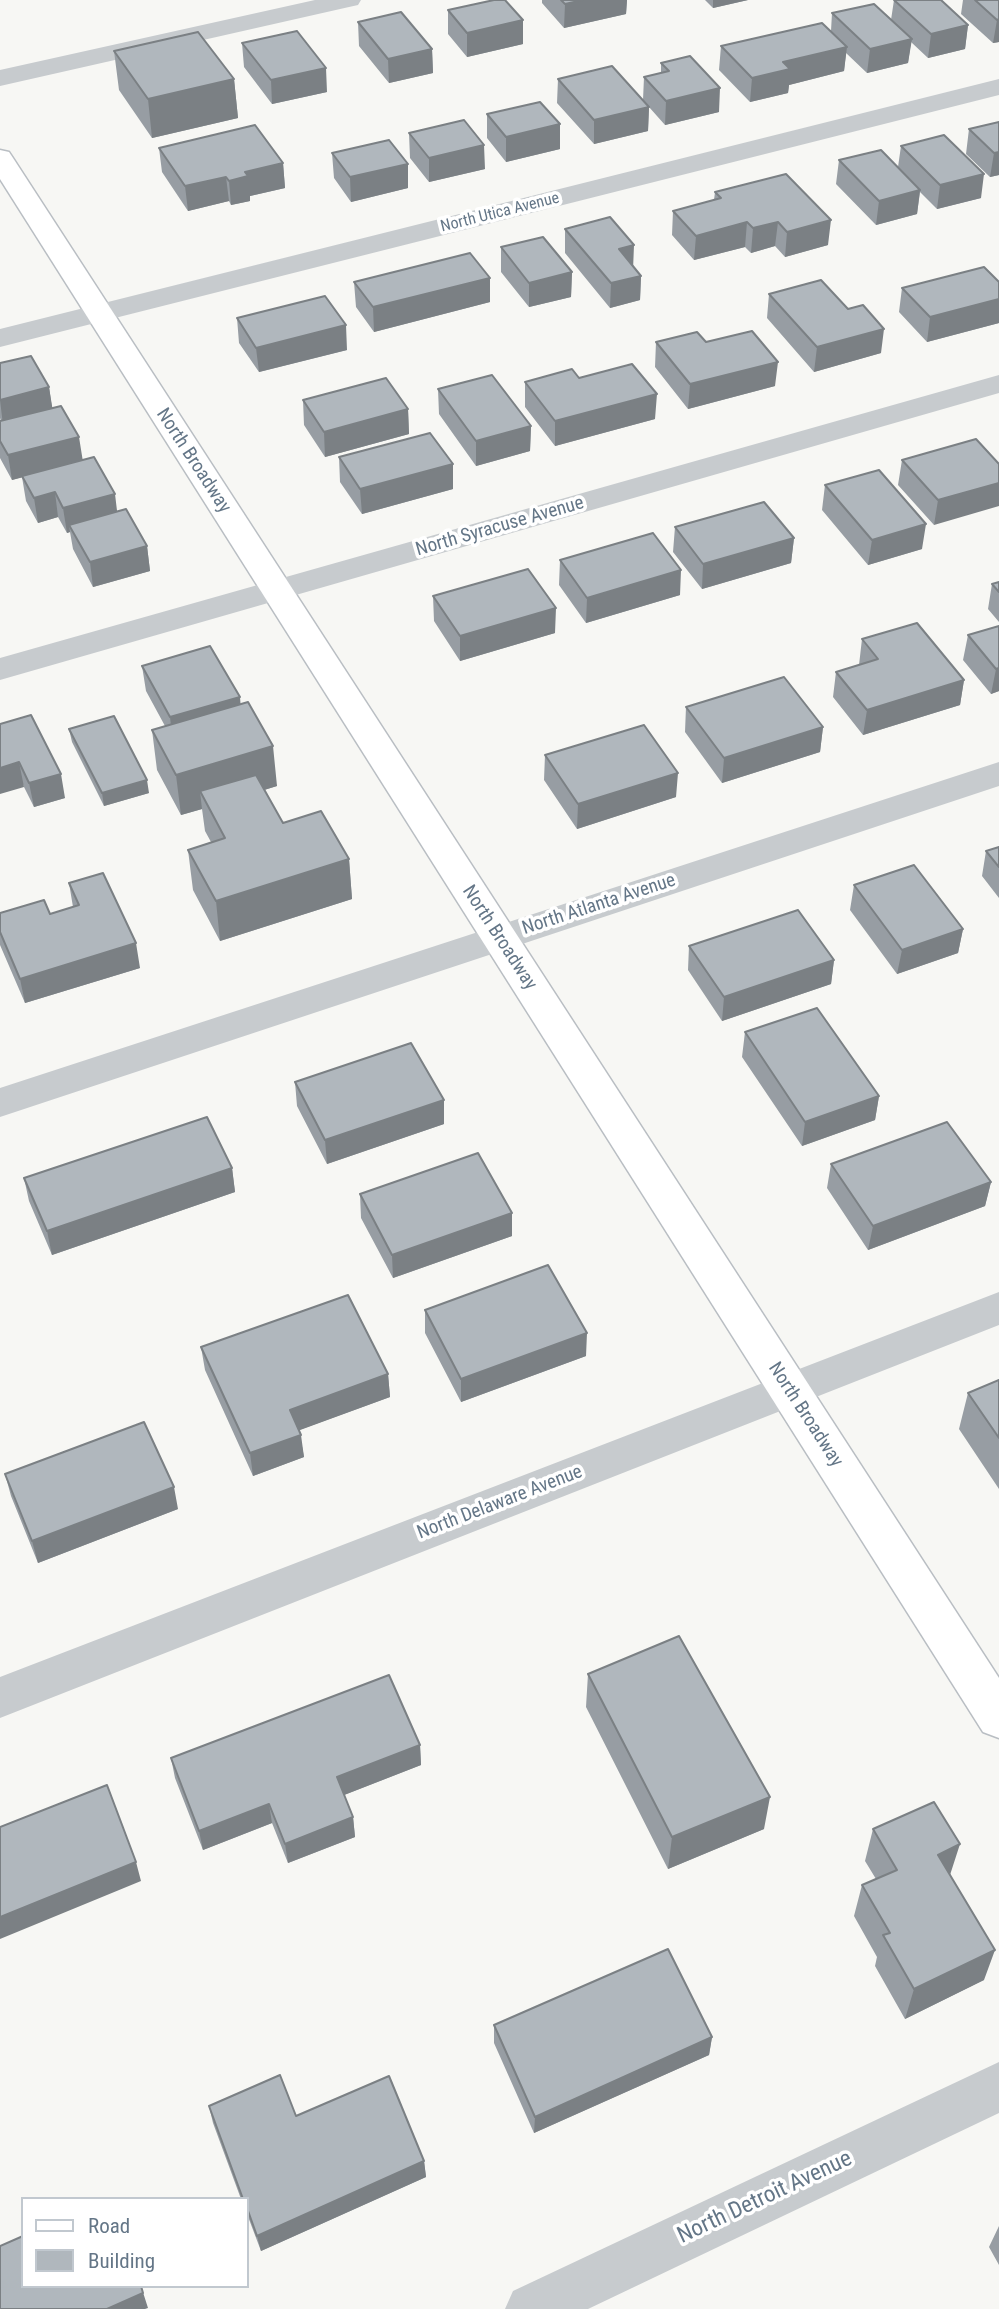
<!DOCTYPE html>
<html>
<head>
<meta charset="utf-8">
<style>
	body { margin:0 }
	#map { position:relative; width:999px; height:2309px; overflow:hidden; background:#f7f7f4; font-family:"Roboto Condensed",sans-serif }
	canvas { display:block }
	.legend { position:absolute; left:21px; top:2197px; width:228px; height:91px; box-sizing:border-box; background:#fff; border:2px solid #c1c8cf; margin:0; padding:9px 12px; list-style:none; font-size:21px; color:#647687 }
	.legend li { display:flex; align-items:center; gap:14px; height:35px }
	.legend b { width:35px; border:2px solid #c1c8cf }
</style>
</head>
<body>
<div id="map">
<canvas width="999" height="2309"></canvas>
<ul class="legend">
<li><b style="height:9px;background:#fff"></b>Road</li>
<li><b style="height:19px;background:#b0b7bd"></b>Building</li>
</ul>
</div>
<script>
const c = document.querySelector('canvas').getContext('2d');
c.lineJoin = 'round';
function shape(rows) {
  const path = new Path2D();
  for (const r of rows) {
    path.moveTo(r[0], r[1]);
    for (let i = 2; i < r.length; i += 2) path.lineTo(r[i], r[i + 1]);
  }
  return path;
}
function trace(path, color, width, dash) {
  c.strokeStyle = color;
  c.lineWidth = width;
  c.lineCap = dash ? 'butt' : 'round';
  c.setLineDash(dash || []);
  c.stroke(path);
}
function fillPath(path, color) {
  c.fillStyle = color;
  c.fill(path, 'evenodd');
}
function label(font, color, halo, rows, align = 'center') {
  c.font = font + ' "Roboto Condensed",sans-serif';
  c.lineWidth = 7;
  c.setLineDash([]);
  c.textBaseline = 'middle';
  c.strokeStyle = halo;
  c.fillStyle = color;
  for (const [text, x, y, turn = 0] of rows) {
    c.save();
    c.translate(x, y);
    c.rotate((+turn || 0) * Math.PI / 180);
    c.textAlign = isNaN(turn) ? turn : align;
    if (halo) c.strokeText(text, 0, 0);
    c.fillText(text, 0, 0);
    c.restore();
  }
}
const secondary = shape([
	[0,150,9,152,13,158,999,1678,999,1738,983,1732,0,179,0,150]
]);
trace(secondary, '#b9bec3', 3);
fillPath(shape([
	[315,0,361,0,358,5,349,7,0,86,0,70,315,0],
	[999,79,999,95,0,347,0,329,999,79],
	[999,375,999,393,0,680,0,658,999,375],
	[999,762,999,786,0,1117,0,1088,999,762],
	[999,1292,999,1325,0,1718,0,1677,999,1292],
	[999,2062,999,2113,588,2309,505,2309,513,2291,999,2062]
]), '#c7cbce');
fillPath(secondary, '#fff');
fillPath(shape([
	[542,0,627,0,626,14,564,28,542,3],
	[705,0,748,0,713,8],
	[894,0,968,25,965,49,928,58,911,42,908,63,867,73,846,53,844,71,789,85,788,93,750,102,719,70,721,46,831,31,832,13,891,20],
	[963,0,999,0,999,42,993,43,961,14],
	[448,10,523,20,523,44,467,57,448,34],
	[358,22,432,49,433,73,389,83,359,46],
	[242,43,327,92,272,104,244,67],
	[114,51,234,79,238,118,152,138,119,90],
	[661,63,719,112,665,125,649,107,648,131,594,144,557,103,558,79,643,100,644,77,661,73],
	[487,114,560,149,506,162,487,138],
	[999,122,999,175,990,177,966,154,969,129],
	[409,133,485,169,429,182,410,158],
	[901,146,981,198,937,209,920,192,917,214,876,225,836,184,839,160,898,167],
	[159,148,283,163,285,188,250,196,250,201,231,205,229,201,188,211,162,172],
	[332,153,408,188,351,202,334,178],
	[715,192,828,245,785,257,775,246,751,253,745,247,694,260,672,235,673,211,714,200],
	[565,229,633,266,641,276,640,300,610,308,565,253],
	[501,247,572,272,571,297,529,307,501,272],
	[490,278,490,302,374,332,356,307,354,282],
	[999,282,999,323,927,342,899,312,902,288],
	[769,294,848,309,881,353,814,372,767,318],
	[237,318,347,350,259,372,239,343],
	[656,342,706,342,775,386,688,409,655,367],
	[0,363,49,387,52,408,83,460,117,512,147,546,150,571,93,587,73,549,70,532,67,533,58,517,38,523,26,501,22,477,12,480,0,458,0,421,1,421,0,418],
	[579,378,655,419,555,446,525,407,525,382],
	[438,389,531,426,530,451,476,466,439,414],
	[303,400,408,409,409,434,325,457,304,425],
	[976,439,934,525,898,485,902,460],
	[339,457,453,464,453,489,362,514,340,482],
	[825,485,922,549,868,565,822,510],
	[675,527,794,538,791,563,702,589,673,552],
	[560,560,680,595,586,623,559,585],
	[999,582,999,622,988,609,992,584],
	[433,596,555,633,460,661,434,621],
	[999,626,999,691,991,694,963,660,968,635],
	[862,639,964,680,960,705,863,735,833,697,836,672,859,665],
	[142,666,240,697,240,704,277,786,264,790,283,823,349,859,352,899,220,941,193,890,188,850,211,842,205,831,202,809,181,815,157,770,152,730,165,726,146,691],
	[686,707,823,727,820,752,722,783,685,732],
	[0,724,65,798,34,807,24,787],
	[69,729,149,793,104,806,72,742],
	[545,755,676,797,577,829,544,780],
	[999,847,999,898,982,876,986,851],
	[69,883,140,968,25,1003,0,945,0,913,50,914,73,907],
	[854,885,963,929,958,953,897,974,850,910],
	[689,946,834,960,831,984,722,1021,688,970],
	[745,1032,879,1096,875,1120,802,1146,742,1057],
	[295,1082,444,1100,444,1124,327,1164,297,1106],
	[831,1164,991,1182,985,1206,868,1250,827,1188],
	[232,1168,235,1192,52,1255,29,1201,24,1178],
	[360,1194,512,1213,512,1236,393,1278,361,1218],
	[425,1310,586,1356,461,1402,425,1333],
	[201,1347,388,1374,390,1397,299,1430,304,1457,253,1476,205,1370],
	[999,1380,999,1489,959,1429,968,1393],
	[5,1474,178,1509,38,1563,11,1496],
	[588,1674,764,1829,668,1869,586,1707],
	[420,1745,421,1765,344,1795,353,1817,355,1837,288,1863,272,1823,203,1850,175,1778,171,1758],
	[873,1829,950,1874,984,1980,905,2019,875,1966,877,1957,854,1916,862,1885,876,1879,865,1861],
	[494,2025,712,2037,709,2055,534,2133,494,2043],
	[209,2106,296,2116,424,2161,426,2177,261,2251,247,2214,247,2199,241,2199,213,2123],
	[999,2226,999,2265,989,2247]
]), '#979da3');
fillPath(shape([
	[583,0,627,0,626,14,564,28,565,4],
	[713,0,748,0,713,8],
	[999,19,999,42,993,43,997,20],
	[523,20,523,44,467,57,467,33],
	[968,25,965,49,928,58,931,34],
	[912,39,908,63,867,73,870,49],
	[847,47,844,71,789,85,788,93,750,102,752,78,783,62],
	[432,49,433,73,389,83,388,59],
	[326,68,327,92,272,104,271,80],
	[234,79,238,118,152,138,148,99],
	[720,88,719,112,665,125,666,101],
	[649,107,648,131,594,144,594,120],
	[560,124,560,149,506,162,506,137],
	[484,145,485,169,429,182,429,158],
	[999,152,999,175,990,177,994,153],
	[283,163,285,188,250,196,250,201,231,205,229,181,245,172],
	[408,164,408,188,351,202,350,177],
	[984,174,981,198,937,209,940,185],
	[226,177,229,201,188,211,185,186],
	[920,190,917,214,876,225,879,201],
	[831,220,828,245,785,257,787,232],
	[747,222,745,247,694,260,696,236],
	[778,222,775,246,751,253,753,228],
	[634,245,633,270,619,249],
	[572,272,571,297,529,307,529,283],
	[641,276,640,300,610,308,611,283],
	[490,278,490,302,374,332,373,307],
	[999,299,999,323,927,342,930,317],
	[346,325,347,350,259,372,256,348],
	[884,329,881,353,814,372,817,347],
	[778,362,775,386,688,409,690,384],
	[49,387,53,412,3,425,0,400],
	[657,394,655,419,555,446,555,421],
	[408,409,409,434,325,457,324,432],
	[531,426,530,451,476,466,476,441],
	[79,437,83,462,12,480,8,455],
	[453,464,453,489,362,514,360,489],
	[999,483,999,506,934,525,938,500],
	[55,492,58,517,38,523,34,498],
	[115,494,118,519,69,525,70,532,67,533,63,508],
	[926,524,922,549,868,565,872,540],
	[794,538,791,563,702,589,703,564],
	[147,546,150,571,93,587,90,562],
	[681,570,680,595,586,623,587,598],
	[556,608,555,633,460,661,460,636],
	[999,668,999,691,991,694,996,669],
	[964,680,960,705,863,735,867,710],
	[240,697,242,722,173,742,170,717],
	[823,727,820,752,722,783,724,758],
	[273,746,277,786,209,807,200,791,202,809,181,815,176,775],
	[19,762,24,787,0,794,0,768],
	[678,773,676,797,577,829,578,804],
	[61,774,65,798,34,807,29,783],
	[147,780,149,793,104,806,102,793],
	[349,859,352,899,220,941,216,901],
	[963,929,958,953,897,974,902,950],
	[136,943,140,968,25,1003,20,979],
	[834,960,831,984,722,1021,724,997],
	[879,1096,875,1120,802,1146,805,1122],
	[444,1100,444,1124,327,1164,325,1140],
	[232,1168,235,1192,52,1255,47,1231],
	[991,1182,985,1206,868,1250,873,1226],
	[512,1213,512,1236,393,1278,392,1255],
	[587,1333,586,1356,461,1402,461,1379],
	[388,1374,390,1397,292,1433,290,1410],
	[301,1435,304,1457,253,1476,250,1453],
	[174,1487,178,1509,38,1563,32,1541],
	[420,1745,421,1765,339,1797,337,1777],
	[770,1797,764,1829,668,1869,672,1837],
	[269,1804,272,1823,203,1850,199,1831],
	[353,1817,355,1837,288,1863,285,1844],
	[960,1844,950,1875,938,1855],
	[136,1862,141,1881,0,1939,0,1917],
	[995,1950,984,1980,905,2019,914,1989],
	[712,2037,709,2055,534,2133,535,2117],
	[424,2161,426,2177,261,2251,257,2236],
	[141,2286,148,2308,145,2309,107,2309]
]), '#7b8084');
const building = shape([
	[494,0,505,0,523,20,467,33,448,10,494,0],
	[561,0,583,0,565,4,561,0],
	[894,0,941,0,968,25,931,34,894,0],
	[975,0,999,0,999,19,997,20,975,0],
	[874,4,912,39,870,49,832,13,874,4],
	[401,12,432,49,388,59,358,22,401,12],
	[822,23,847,47,783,62,790,69,752,78,721,46,822,23],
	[297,31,326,68,271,80,242,43,297,31],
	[198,32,234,79,148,99,114,51,198,32],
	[690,56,720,88,666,101,644,77,669,71,661,63,690,56],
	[612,66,649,107,594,120,558,79,612,66],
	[540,102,560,124,506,137,487,114,540,102],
	[464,120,484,145,429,158,409,133,464,120],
	[999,122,999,152,994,153,969,129,999,122],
	[255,125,283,163,245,172,248,176,229,181,226,177,185,186,159,148,255,125],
	[944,135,984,174,940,185,901,146,944,135],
	[389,140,408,164,350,177,332,153,389,140],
	[881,150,920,190,879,201,839,160,881,150],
	[786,174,831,220,787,232,778,222,753,228,747,222,696,236,673,211,721,198,715,192,786,174],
	[610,217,634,245,619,249,641,276,611,283,565,229,610,217],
	[543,237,572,272,529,283,501,247,543,237],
	[470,253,490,278,373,307,354,282,470,253],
	[984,267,999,282,999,299,930,317,902,288,984,267],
	[821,280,848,309,863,305,884,329,817,347,769,294,821,280],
	[325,296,346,325,256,348,237,318,325,296],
	[752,331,778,362,690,384,656,342,697,332,706,342,752,331],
	[31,356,49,387,0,400,0,363,31,356],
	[632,364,657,394,555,421,525,382,572,369,579,378,632,364],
	[492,375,531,426,476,441,438,389,492,375],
	[386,378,408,409,324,432,303,400,386,378],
	[61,406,79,437,8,455,0,441,0,421,61,406],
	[430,433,453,464,360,489,339,457,430,433],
	[976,439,999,464,999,483,938,500,902,460,976,439],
	[94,457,115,494,63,508,55,492,34,498,22,476,94,457],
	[879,470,926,524,872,540,825,485,879,470],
	[764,502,794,538,703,564,675,527,764,502],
	[126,509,147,546,90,562,69,525,126,509],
	[653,533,681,570,587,598,560,560,653,533],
	[528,569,556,608,460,636,433,596,528,569],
	[999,582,999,592,992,584,999,582],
	[917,623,964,680,867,710,836,672,878,659,862,639,917,623],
	[999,626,999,668,996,669,968,635,999,626],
	[210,646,240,697,170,717,142,666,210,646],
	[784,677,823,727,724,758,686,707,784,677],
	[248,702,273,746,176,775,152,730,248,702],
	[31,715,61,774,29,783,19,762,0,768,0,724,31,715],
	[114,716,147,780,102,793,69,729,114,716],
	[644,725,678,773,578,804,545,755,644,725],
	[256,775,283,823,321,811,349,859,216,901,188,850,225,838,200,791,256,775],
	[999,847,999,867,986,851,999,847],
	[914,865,963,929,902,950,854,885,914,865],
	[103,873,136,943,20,979,0,932,0,913,44,900,50,914,79,905,69,883,103,873],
	[798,910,834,960,724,997,689,946,798,910],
	[817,1008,879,1096,805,1122,745,1032,817,1008],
	[411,1043,444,1100,325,1140,295,1082,411,1043],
	[207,1117,232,1168,47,1231,24,1178,207,1117],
	[947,1122,991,1182,873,1226,831,1164,947,1122],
	[478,1153,512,1213,392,1255,360,1194,478,1153],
	[548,1265,587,1333,461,1379,425,1310,548,1265],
	[348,1295,388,1374,290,1410,301,1435,250,1453,201,1347,348,1295],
	[999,1380,999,1438,968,1393,999,1380],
	[144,1422,174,1487,32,1541,5,1474,144,1422],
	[679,1636,770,1797,672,1837,588,1674,679,1636],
	[389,1675,420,1745,337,1777,353,1817,285,1844,269,1804,199,1831,171,1758,389,1675],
	[107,1785,136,1862,0,1917,0,1827,107,1785],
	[934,1802,960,1844,938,1855,995,1950,914,1989,883,1935,890,1933,862,1885,897,1870,873,1829,934,1802],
	[668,1949,712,2037,535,2117,494,2025,668,1949],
	[280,2075,296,2116,389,2076,424,2161,257,2236,247,2208,247,2199,243,2199,209,2106,280,2075],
	[23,2236,23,2286,141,2286,143,2293,107,2309,0,2309,0,2246,23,2236]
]);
fillPath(building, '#b0b7bd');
trace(building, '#7b8084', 2);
label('16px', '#647687', '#fff', [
	["North Utica Avenue",500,213,-14]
]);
label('19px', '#647687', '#fff', [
	["North Broadway",193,461,57],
	["North Syracuse Avenue",500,527,-16],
	["North Atlanta Avenue",599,905,-18],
	["North Broadway",499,938,57],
	["North Broadway",805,1415,57],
	["North Delaware Avenue",500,1503,-21]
]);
label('23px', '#647687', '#fff', [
	["North Detroit Avenue",765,2198,-25]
]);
</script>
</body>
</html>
